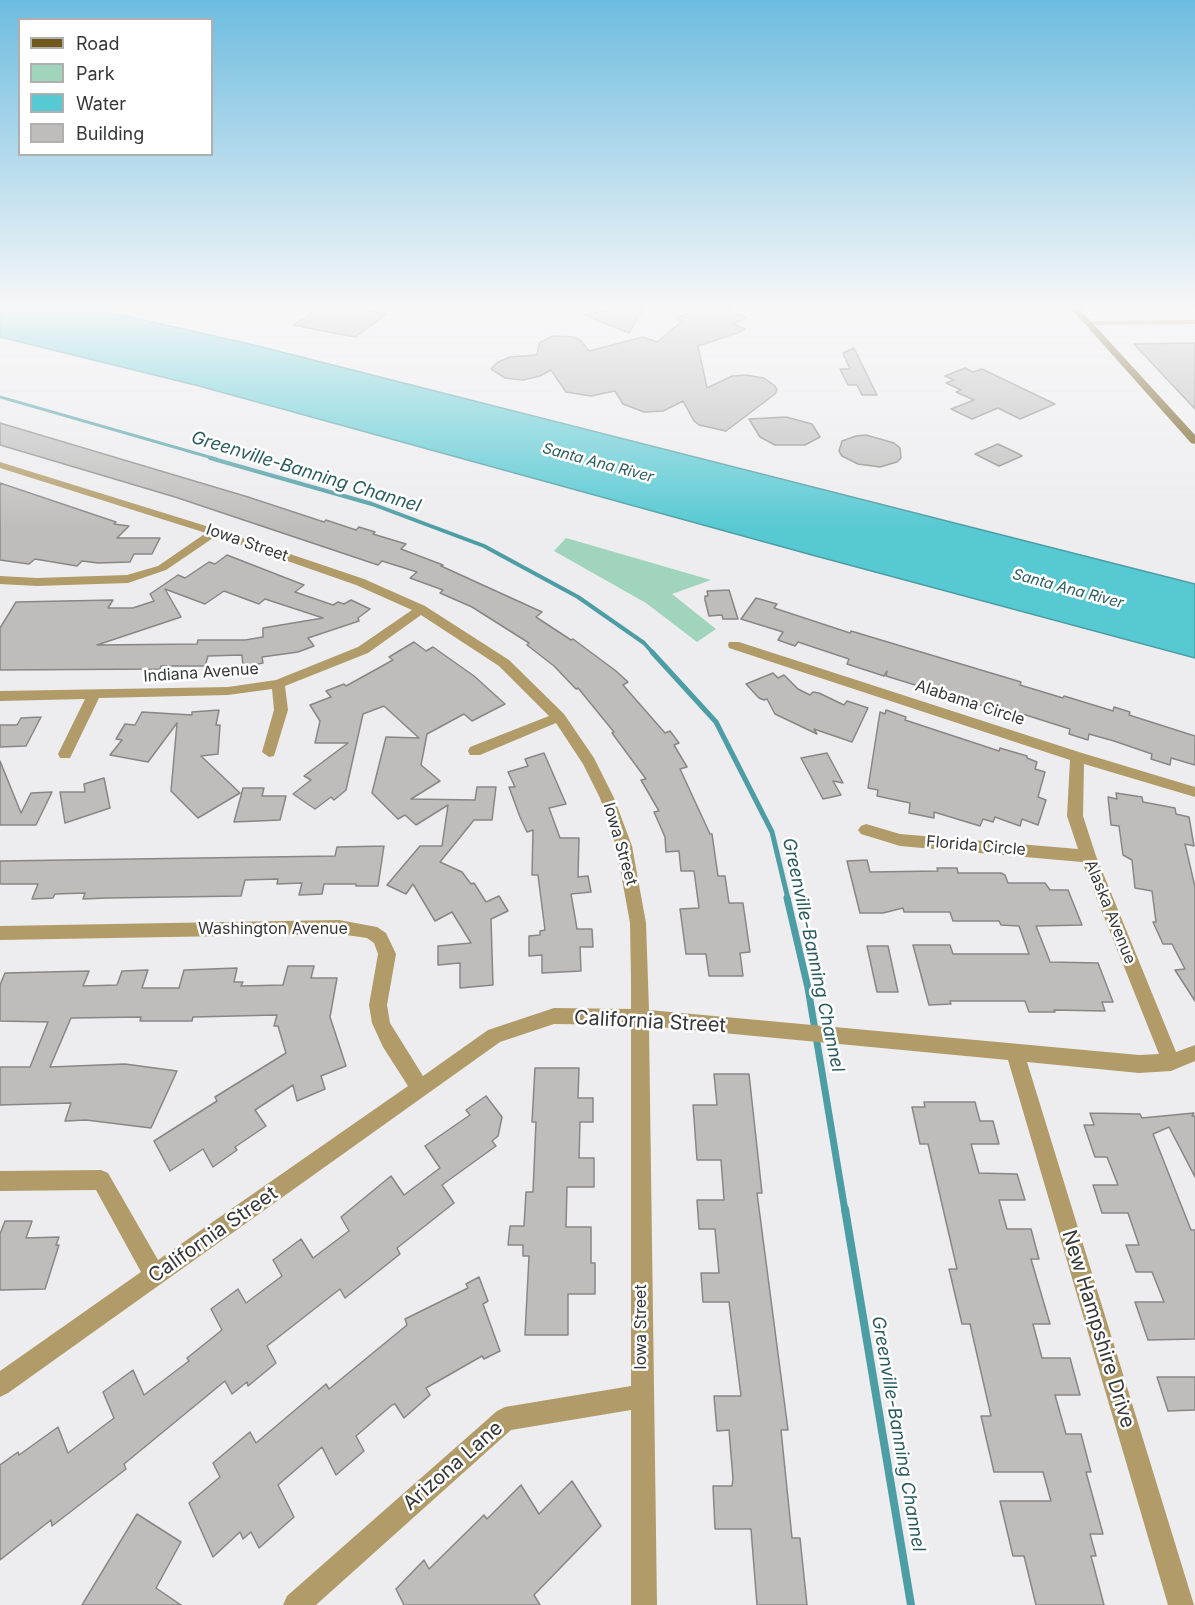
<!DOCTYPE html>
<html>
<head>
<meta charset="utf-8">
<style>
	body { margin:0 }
	#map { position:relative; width:1195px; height:1605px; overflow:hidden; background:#ededef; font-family:Inter,sans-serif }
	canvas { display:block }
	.legend { position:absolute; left:18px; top:18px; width:195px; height:138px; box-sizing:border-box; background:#fff; border:2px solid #afafaf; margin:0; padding:8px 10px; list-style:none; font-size:18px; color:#363737 }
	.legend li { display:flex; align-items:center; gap:12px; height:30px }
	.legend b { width:30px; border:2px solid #afafaf }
</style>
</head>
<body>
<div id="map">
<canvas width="1195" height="1605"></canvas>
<ul class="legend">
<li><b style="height:8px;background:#70591b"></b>Road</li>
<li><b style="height:16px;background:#a0d4bc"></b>Park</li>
<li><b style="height:16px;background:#56c9d2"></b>Water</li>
<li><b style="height:16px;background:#bebdbc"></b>Building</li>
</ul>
</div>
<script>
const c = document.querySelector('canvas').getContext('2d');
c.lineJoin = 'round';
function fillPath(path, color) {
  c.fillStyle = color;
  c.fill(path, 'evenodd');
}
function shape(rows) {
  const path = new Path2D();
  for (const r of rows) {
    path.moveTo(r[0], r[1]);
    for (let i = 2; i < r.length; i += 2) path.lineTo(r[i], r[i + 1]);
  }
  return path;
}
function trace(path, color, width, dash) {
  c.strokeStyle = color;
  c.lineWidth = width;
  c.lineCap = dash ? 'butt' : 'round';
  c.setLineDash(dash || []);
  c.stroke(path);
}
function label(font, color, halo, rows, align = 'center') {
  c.font = font + ' Inter,sans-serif';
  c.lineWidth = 5;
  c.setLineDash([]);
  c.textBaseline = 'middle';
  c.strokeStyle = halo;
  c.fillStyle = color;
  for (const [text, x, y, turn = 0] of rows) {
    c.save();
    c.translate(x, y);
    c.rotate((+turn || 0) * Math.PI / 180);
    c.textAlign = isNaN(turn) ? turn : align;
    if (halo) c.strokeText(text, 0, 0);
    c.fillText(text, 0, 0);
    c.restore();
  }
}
fillPath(shape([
	[566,538,711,580,672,594,716,629,697,642,646,603,554,551]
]), '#a0d4bc');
const water = shape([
	[0,305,78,305,254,345,1195,584,1195,658,812,555,199,386,0,337,0,305]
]);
fillPath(water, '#56c9d2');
trace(water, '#4c9da4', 1.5);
trace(shape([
	[0,397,216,459]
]), '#4c9da4', 3);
trace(shape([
	[210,458,372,504,484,546,578,597,644,643,653,653]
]), '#4c9da4', 4);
trace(shape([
	[652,652,716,722,772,832,788,899]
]), '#4c9da4', 5);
trace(shape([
	[787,898,808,988,845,1211]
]), '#4c9da4', 7);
trace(shape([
	[845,1209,911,1605]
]), '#4c9da4', 8);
const building = shape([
	[323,305,339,305,387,314,355,337,293,325,323,305],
	[714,305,747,318,732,323,745,329,740,332,698,346,707,388,732,376,746,375,764,378,775,386,777,390,775,394,726,431,699,425,694,421,683,401,663,411,644,412,623,404,615,391,591,396,566,392,551,370,540,376,523,380,505,378,491,369,498,362,510,357,537,355,539,343,553,336,574,337,581,341,589,351,643,337,657,342,682,321,675,318,714,305],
	[615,308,643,309,629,333,585,315,615,308],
	[1195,343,1195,409,1134,344,1195,343],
	[854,348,872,385,877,395,862,395,857,385,848,385,840,369,850,369,843,353,854,348],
	[965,368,973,372,982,369,1055,404,1020,419,998,408,972,419,951,409,974,400,956,392,961,390,946,383,954,380,945,376,965,368],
	[786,417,812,424,820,437,805,445,775,445,760,437,749,419,786,417],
	[0,423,248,497,324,522,326,520,356,530,359,527,375,532,373,534,406,544,401,549,443,565,441,566,542,612,536,617,571,640,573,639,616,671,628,682,623,685,665,733,670,731,679,743,674,745,687,767,680,769,710,834,712,834,718,876,725,876,729,903,743,903,750,952,740,953,743,976,709,976,706,954,686,954,680,909,699,908,694,871,681,871,679,851,666,852,665,837,654,812,659,811,641,780,646,779,612,733,614,732,578,688,576,689,554,666,527,645,529,643,472,607,440,593,443,590,410,578,417,572,382,561,378,565,175,497,0,445,0,423],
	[866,435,894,443,900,448,901,458,897,462,880,467,858,464,842,456,839,451,842,441,856,436,866,435],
	[998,444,1017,453,1022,456,999,466,975,454,998,444],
	[0,483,116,522,114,524,129,526,117,538,160,538,152,554,134,554,130,562,98,563,82,561,77,566,35,559,29,564,0,560,0,483],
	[227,555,304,585,295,592,333,605,338,602,344,604,351,600,370,609,358,618,359,621,308,638,314,646,298,652,262,657,263,663,243,667,242,655,208,656,205,666,161,666,160,669,0,670,0,628,16,602,113,600,108,608,133,608,154,601,150,594,178,575,185,578,209,562,215,564,227,555],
	[165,589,205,604,224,591,259,604,265,599,323,618,263,628,263,637,245,640,198,640,197,644,97,645,181,617,165,589],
	[729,590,738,619,723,619,722,615,709,616,705,600,705,596,708,596,707,591,729,590],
	[756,598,777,604,774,608,850,633,851,631,1021,682,1020,685,1063,698,1064,696,1113,711,1114,707,1130,712,1129,715,1195,736,1195,765,1171,758,1170,765,1151,759,1152,754,1114,741,1089,734,1088,740,1069,734,1070,729,1010,710,1009,714,886,676,887,671,884,676,847,664,849,659,798,642,795,646,778,640,783,632,741,619,756,598],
	[414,642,426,651,433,647,474,676,505,704,472,721,464,714,427,734,421,765,440,781,411,799,475,800,477,787,496,787,492,820,474,820,440,862,462,872,471,884,474,883,486,902,499,896,508,911,491,919,493,985,460,988,460,963,438,965,438,946,471,943,452,912,435,921,413,884,406,894,387,885,420,846,442,846,448,805,416,825,405,815,398,819,372,793,386,737,419,738,384,706,363,714,346,790,334,800,331,797,315,809,293,794,311,780,304,776,348,743,315,743,320,721,310,705,331,697,326,691,344,684,346,686,393,660,389,657,414,642],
	[773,673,778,678,784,675,798,689,810,695,813,692,819,693,844,705,847,701,868,708,852,742,814,729,817,734,775,714,767,699,764,700,759,698,746,684,773,673],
	[219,710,216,725,220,725,218,754,201,756,240,793,198,818,171,791,177,723,148,762,110,755,122,740,116,739,125,724,135,725,142,712,192,715,192,712,219,710],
	[886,710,906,717,905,720,999,751,1000,748,1027,756,1027,758,1037,762,1035,769,1045,772,1038,797,1046,800,1038,825,1022,819,1020,826,995,817,993,822,983,819,980,826,934,812,934,818,909,813,910,803,877,796,878,790,868,788,880,712,885,714,886,710],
	[41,717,26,746,0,747,0,725,17,725,21,718,41,717],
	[544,753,566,804,549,808,560,838,579,838,578,877,588,876,591,892,571,894,577,929,592,929,593,947,580,947,581,971,542,973,542,955,529,956,529,936,540,935,540,931,545,930,538,875,532,875,533,830,527,832,520,817,509,787,515,787,508,772,528,766,525,759,544,753],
	[827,753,843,783,833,781,841,795,823,799,801,758,827,753],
	[0,761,21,813,31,793,52,792,36,825,0,825,0,761],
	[104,778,110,808,65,823,60,792,85,792,84,784,104,778],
	[243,788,264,788,262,796,286,796,280,820,234,822,243,788],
	[1116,793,1142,797,1143,802,1175,808,1176,814,1189,817,1194,846,1185,844,1195,887,1195,1001,1175,970,1185,969,1172,944,1163,944,1153,922,1156,922,1152,891,1135,888,1132,860,1123,855,1119,826,1111,825,1108,797,1117,799,1116,793],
	[384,846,378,886,356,886,356,884,324,884,322,894,299,895,302,883,277,884,278,879,245,880,241,896,106,898,83,899,85,893,55,894,53,898,32,899,38,884,0,884,0,861,335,856,337,847,384,846],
	[867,860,870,872,938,871,937,868,957,868,958,873,1001,873,1005,875,1008,883,1045,883,1050,890,1068,890,1082,925,1036,926,1047,954,1050,962,1098,963,1113,1002,1102,1002,1105,1011,1054,1010,1055,1012,1029,1012,1025,1001,950,1001,951,1004,929,1005,913,945,950,945,953,954,1029,954,1019,926,1001,925,999,921,953,921,950,912,904,912,903,908,883,913,860,913,847,861,867,860],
	[867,946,888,946,898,992,877,992,867,946],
	[288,966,314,966,311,978,337,978,330,1017,346,1066,321,1076,325,1089,297,1101,293,1085,255,1110,266,1126,235,1147,237,1150,213,1167,203,1149,170,1171,154,1141,217,1101,215,1097,286,1053,278,1026,274,1026,277,1015,193,1017,192,1021,140,1021,141,1017,71,1018,50,1067,125,1064,177,1071,151,1128,86,1120,65,1121,71,1103,0,1105,0,1067,30,1067,48,1022,0,1021,0,985,5,973,89,971,83,986,117,985,122,971,148,970,142,988,179,988,184,970,237,968,234,982,243,982,241,986,283,985,288,966],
	[535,1068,579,1068,578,1098,593,1098,593,1122,580,1122,579,1158,594,1158,594,1187,567,1187,566,1227,591,1227,591,1263,595,1263,595,1294,568,1294,568,1335,525,1335,529,1256,523,1256,523,1245,508,1245,510,1226,524,1226,526,1192,533,1192,536,1122,532,1122,535,1068],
	[714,1074,749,1074,762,1193,757,1193,788,1430,781,1430,792,1538,800,1538,807,1605,757,1605,751,1529,715,1529,713,1486,732,1486,733,1479,729,1430,717,1431,714,1396,741,1396,729,1302,703,1302,701,1273,719,1273,715,1229,699,1229,697,1200,724,1200,721,1160,697,1160,693,1105,717,1105,714,1074],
	[486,1096,502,1117,498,1136,492,1141,496,1146,442,1185,454,1203,397,1248,400,1254,345,1298,340,1289,267,1346,276,1363,248,1386,247,1382,232,1394,225,1381,124,1464,126,1469,52,1526,51,1520,0,1560,0,1465,18,1452,19,1455,58,1427,68,1453,114,1418,103,1392,133,1370,144,1395,189,1361,187,1358,222,1330,211,1309,238,1289,246,1303,282,1276,273,1260,301,1239,313,1258,349,1231,341,1217,391,1176,404,1195,440,1168,425,1146,470,1115,466,1110,486,1096],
	[924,1102,975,1102,980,1121,993,1121,999,1144,971,1144,979,1173,1017,1174,1025,1200,999,1200,1007,1229,1031,1229,1039,1259,1031,1259,1050,1324,1033,1324,1042,1358,1070,1358,1080,1395,1055,1395,1066,1434,1081,1434,1091,1472,1086,1472,1103,1534,1090,1534,1096,1556,1091,1556,1104,1605,1036,1605,1024,1556,1013,1556,1000,1501,1051,1501,1043,1472,994,1472,981,1416,991,1416,970,1324,962,1324,949,1269,957,1269,928,1144,920,1144,912,1107,925,1107,924,1102],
	[1090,1113,1140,1114,1142,1118,1194,1113,1192,1116,1195,1116,1195,1177,1169,1127,1153,1134,1191,1230,1195,1230,1195,1339,1148,1340,1135,1302,1164,1302,1152,1272,1136,1272,1126,1245,1139,1245,1128,1213,1102,1213,1093,1185,1118,1185,1107,1157,1095,1157,1084,1125,1094,1125,1090,1113],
	[5,1221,32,1221,26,1238,59,1237,56,1245,59,1245,45,1289,0,1290,0,1234,5,1221],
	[479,1277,488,1301,483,1304,500,1351,484,1359,482,1356,426,1388,430,1395,404,1418,395,1404,392,1405,356,1436,364,1451,336,1475,322,1447,278,1485,294,1517,259,1548,251,1532,243,1539,240,1532,213,1557,189,1503,220,1477,213,1463,250,1432,256,1443,326,1384,329,1389,407,1325,405,1319,468,1288,466,1284,479,1277],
	[1157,1377,1195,1377,1195,1410,1168,1411,1157,1377],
	[572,1481,601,1526,534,1595,540,1605,404,1605,396,1589,424,1560,429,1569,484,1515,487,1519,521,1485,539,1514,572,1481],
	[137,1514,181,1542,156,1588,181,1605,82,1605,137,1514]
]);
fillPath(building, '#bebdbc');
trace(building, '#898786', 1.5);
fillPath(shape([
	[1195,320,1195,324,1088,325,1084,323,1088,321,1195,320],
	[0,462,219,530,364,579,425,606,509,660,564,714,594,758,614,798,632,846,646,923,649,1010,1139,1055,1159,1054,1082,862,900,846,861,834,858,830,861,826,866,824,900,834,1078,849,1067,816,1070,760,729,648,728,645,729,642,739,642,1082,753,1195,787,1195,797,1084,764,1083,816,1096,856,1176,1052,1195,1045,1195,1061,1171,1071,1139,1073,1027,1062,1194,1605,1168,1605,1008,1060,649,1026,657,1605,631,1605,631,1410,511,1430,316,1605,283,1605,287,1596,497,1411,505,1407,631,1386,631,1025,554,1024,500,1042,8,1393,0,1397,0,1371,141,1272,96,1190,0,1191,0,1171,101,1170,108,1173,158,1260,408,1086,383,1047,372,1023,369,1005,378,954,374,943,367,938,339,934,0,940,0,926,339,920,377,927,386,933,396,954,387,1005,390,1023,423,1076,488,1030,554,1008,631,1009,631,978,630,923,616,846,600,798,583,764,556,723,480,755,470,755,468,751,470,747,549,716,499,666,421,615,368,653,285,686,288,710,274,756,269,757,262,752,274,710,272,689,228,695,99,698,70,758,60,758,58,754,85,699,0,701,0,691,228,687,276,680,358,647,412,610,356,585,216,536,166,570,128,583,37,586,0,584,0,576,37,578,127,575,158,566,206,533,0,468,0,462]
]), '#b19b68');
fillPath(shape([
	[1068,305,1076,305,1195,435,1195,444,1191,443,1068,305]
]), '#70591b');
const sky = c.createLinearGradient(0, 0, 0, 530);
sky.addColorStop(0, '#6dbcdf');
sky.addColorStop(0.58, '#f7f7f8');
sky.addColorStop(1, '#f7f7f800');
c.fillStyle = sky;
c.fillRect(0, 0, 1195, 530);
label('italic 15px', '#295b5e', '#fff', [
	["Santa Ana River",598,463,15],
	["Santa Ana River",1068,589,15]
]);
label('16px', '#363737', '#fff', [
	["Iowa Street",247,543,19],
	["Indiana Avenue",201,673,-4],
	["Alabama Circle",970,703,18],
	["Iowa Street",620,844,74],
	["Florida Circle",976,846,5],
	["Alaska Avenue",1110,912,68],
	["Washington Avenue",273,929],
	["Iowa Street",641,1327,-90]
]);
label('italic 18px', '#295b5e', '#fff', [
	["Greenville-Banning Channel",306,472,17],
	["Greenville-Banning Channel",813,955,78],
	["Greenville-Banning Channel",898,1434,80]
]);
label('20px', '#363737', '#fff', [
	["California Street",650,1022,3],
	["California Street",213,1235,-35],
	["New Hampshire Drive",1098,1329,73],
	["Arizona Lane",453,1466,-41]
]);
</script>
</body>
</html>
